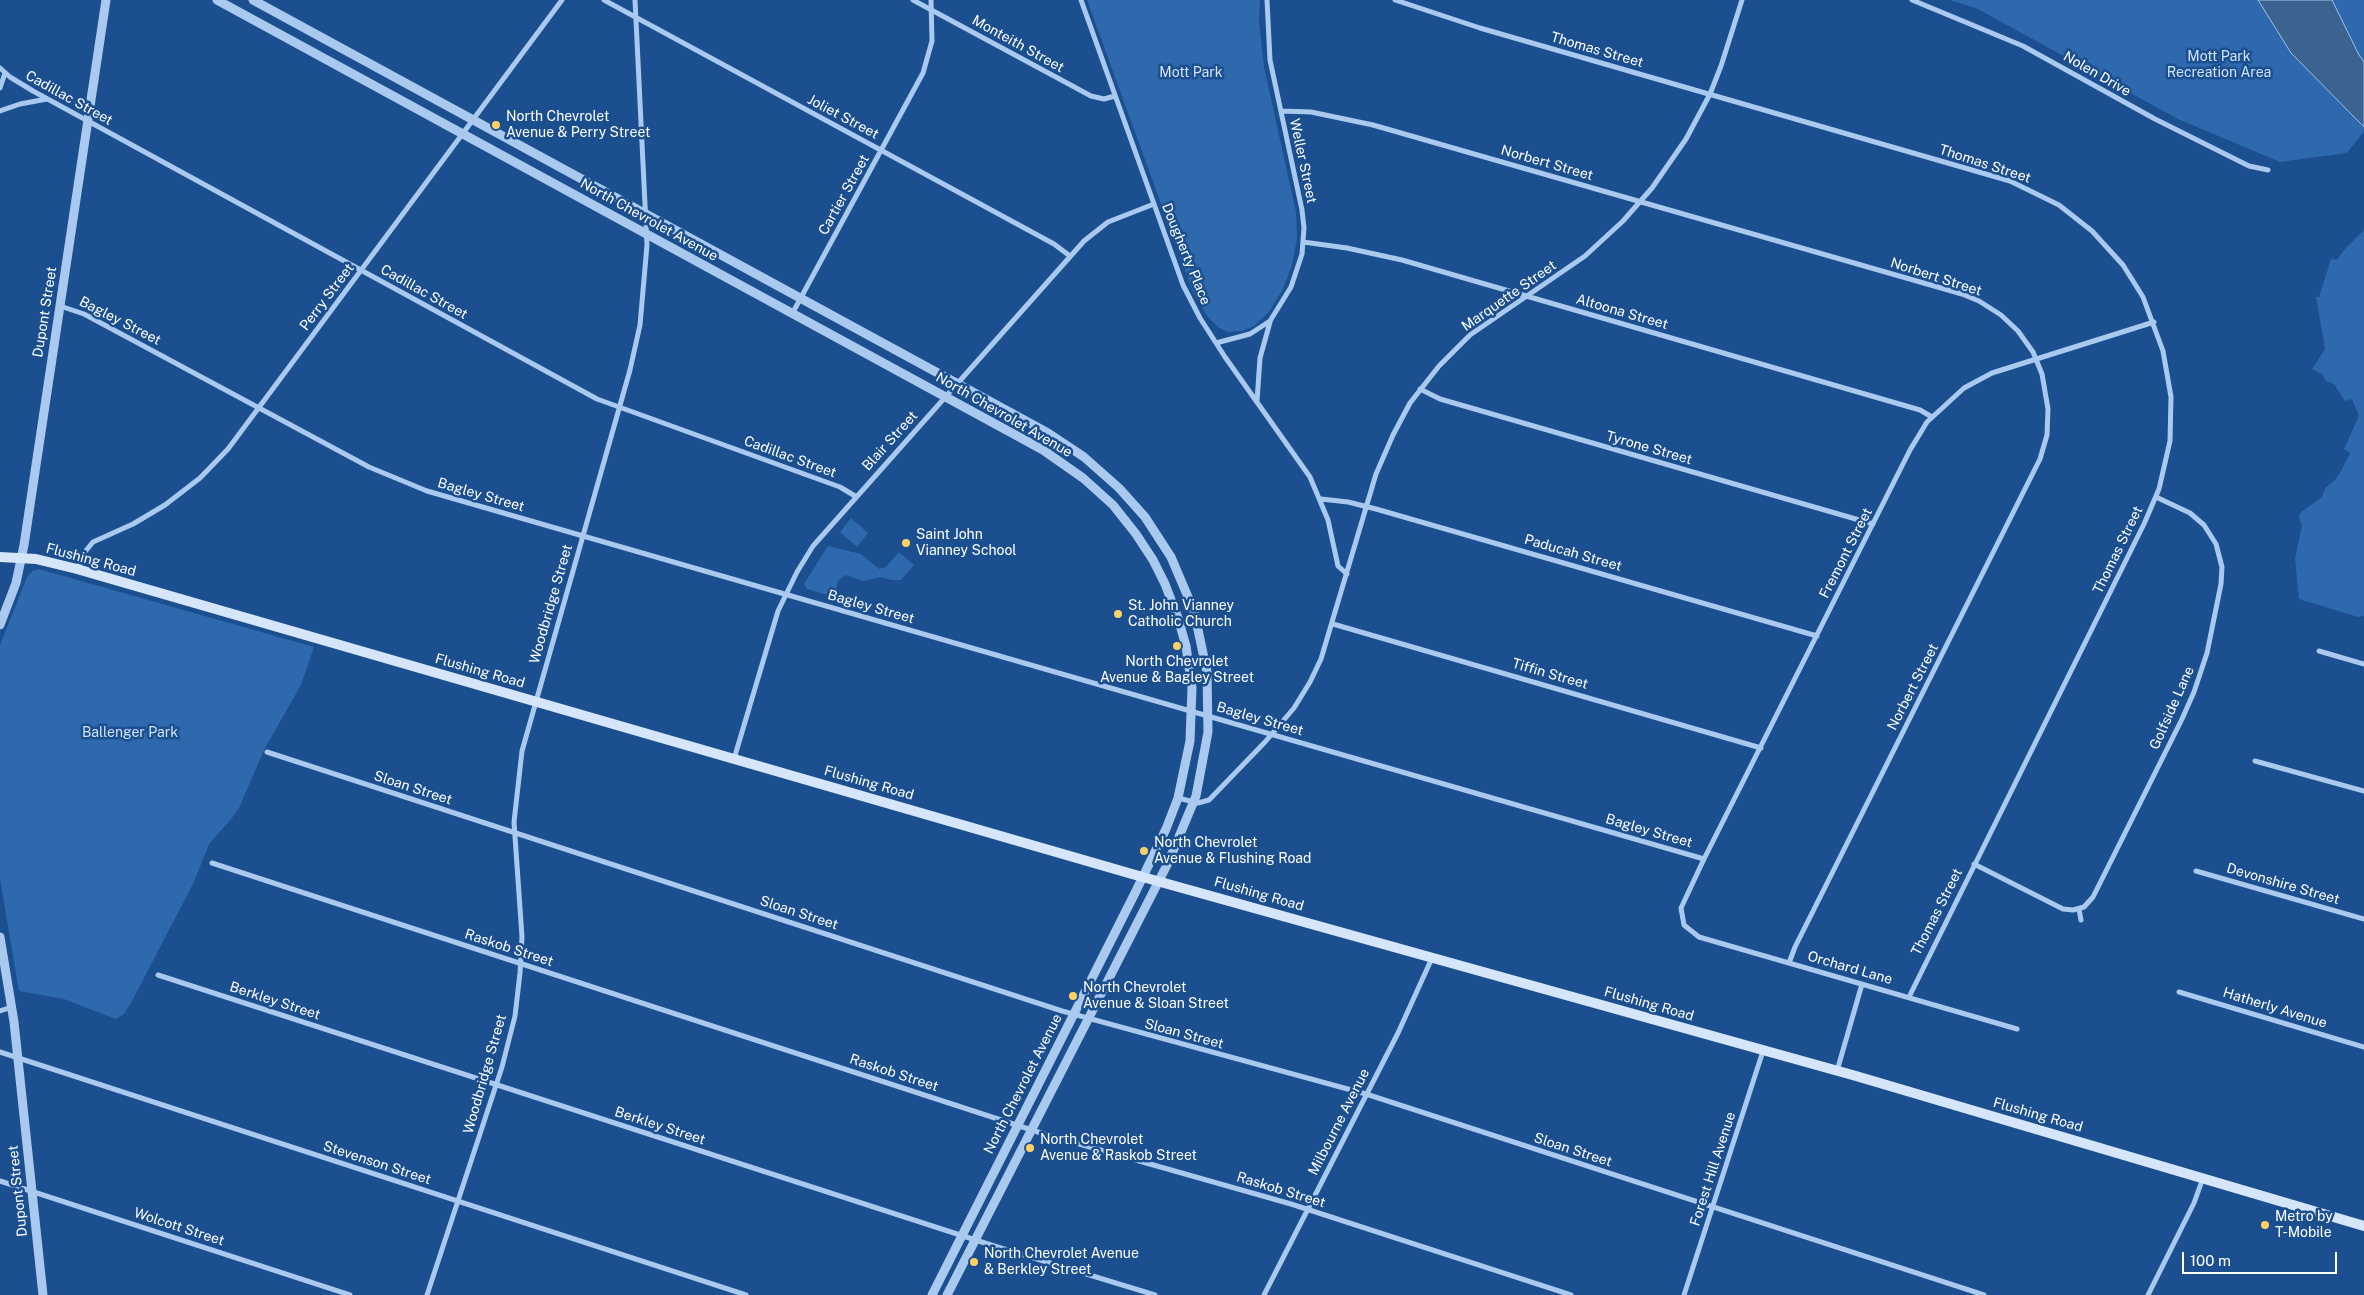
<!DOCTYPE html>
<html>
<head>
<meta charset="utf-8">
<style>
	body { margin:0 }
	#map { position:relative; width:2364px; height:1295px; overflow:hidden; background:#1b4f8f; font-family:"Public Sans",sans-serif }
	canvas { display:block }
	.scale { position:absolute; left:2182px; top:1252px; width:155px; height:22px; box-sizing:border-box; border:2px solid #fff; border-top:0; padding-left:6px; font-size:15px; line-height:18px; white-space:nowrap; color:#fff; -webkit-text-stroke:4px #1b4f8f; paint-order:stroke }
</style>
</head>
<body>
<div id="map">
<canvas width="2364" height="1295"></canvas>
<div class="scale">100 m</div>
</div>
<script>
const c = document.querySelector('canvas').getContext('2d');
c.lineJoin = 'round';
function fillPath(path, color) {
  c.fillStyle = color;
  c.fill(path, 'evenodd');
}
function shape(rows) {
  const path = new Path2D();
  for (const r of rows) {
    path.moveTo(r[0], r[1]);
    for (let i = 2; i < r.length; i += 2) path.lineTo(r[i], r[i + 1]);
  }
  return path;
}
function trace(path, color, width, dash) {
  c.strokeStyle = color;
  c.lineWidth = width;
  c.lineCap = dash ? 'butt' : 'round';
  c.setLineDash(dash || []);
  c.stroke(path);
}
function label(font, color, halo, rows, align = 'center') {
  c.font = font + ' "Public Sans",sans-serif';
  c.lineWidth = 5;
  c.setLineDash([]);
  c.textBaseline = 'middle';
  c.strokeStyle = halo;
  c.fillStyle = color;
  for (const [text, x, y, turn = 0] of rows) {
    c.save();
    c.translate(x, y);
    c.rotate((+turn || 0) * Math.PI / 180);
    c.textAlign = isNaN(turn) ? turn : align;
    if (halo) c.strokeText(text, 0, 0);
    c.fillText(text, 0, 0);
    c.restore();
  }
}
fillPath(shape([
	[1087,0,1260,0,1259,22,1264,67,1296,212,1297,239,1292,265,1283,289,1269,312,1254,326,1242,331,1228,332,1219,328,1207,316,1193,292],
	[1950,0,2258,0,2291,53,2364,127,2364,131,2347,153,2280,162,2178,119,1978,9],
	[2332,0,2364,0,2364,62,2359,55],
	[2364,230,2364,616,2358,617,2299,599,2295,559,2302,525,2299,518,2300,513,2322,497,2325,488,2336,479,2342,469,2350,453,2344,449,2359,416,2352,399,2345,401,2334,384,2326,381,2322,374,2312,369,2325,349,2316,297,2319,297,2331,259,2337,260,2345,249],
	[851,518,868,533,857,547,840,532],
	[828,546,861,554,879,569,886,567,899,552,914,565,901,580,892,580,881,577,863,581,845,575,838,581,834,597,807,589,804,584],
	[39,569,314,647,301,685,264,750,239,808,232,818,209,844,194,882,132,1001,124,1014,116,1019,64,999,19,991,12,950,0,879,0,645,27,577,32,571]
]), '#2e69ad');
const water = shape([
	[2258,0,2332,0,2359,55,2364,62,2364,127,2291,53,2258,0]
]);
fillPath(water, '#3c6290');
trace(water, '#9cc4f0', 1);
trace(shape([
	[604,0,1054,244,1070,256],
	[913,0,1091,96,1104,99,1115,96],
	[1081,0,1183,285,1200,318,1225,357,1310,477,1328,520,1338,566,1347,574],
	[1395,0,1480,28,2010,181,2059,205,2092,231,2123,265,2143,297,2163,351,2171,397,2170,441,2159,489,2144,524,1909,997],
	[1912,0,2023,46,2155,119,2249,166,2268,170],
	[0,68,10,77,33,91,597,399,840,487,855,496],
	[0,88,5,73],
	[0,111,20,104,47,99],
	[1281,111,1311,112,1373,125,1962,294,1979,301,2001,315,2018,331,2033,352,2042,374,2048,409,2047,435,2040,459,1795,947,1789,963],
	[1303,242,1347,248,1402,260,1920,410,1932,417],
	[60,306,84,314,369,467,427,491,1704,859],
	[792,314,923,73,932,41,931,0],
	[1216,343,1250,334,1270,321,1291,287,1302,254,1304,228,1302,210,1270,60,1267,0],
	[1420,389,1440,399,1873,524],
	[1257,401,1260,358,1270,322],
	[1321,499,1348,502,1376,509,1817,636],
	[77,569,84,553,93,542,133,524,165,505,200,478,228,449,562,0],
	[1333,624,1761,748],
	[2319,651,2364,664],
	[267,752,1062,1011,1366,1094,1984,1295],
	[734,759,778,611,797,572,813,546,1084,241,1108,222,1154,204],
	[2255,761,2364,791],
	[1178,798,1198,803,1209,800,1265,742,1294,708,1310,682,1321,659,1376,474,1393,435,1410,403,1439,366,1470,335,1585,256,1623,221,1652,188,1686,139,1710,94,1721,66,1742,0],
	[212,863,1044,1134,1291,1204,1571,1295],
	[1974,864,2063,909,2073,910,2084,907,2093,897,2182,719,2194,692,2207,653,2221,584,2222,567,2216,544,2204,525,2190,513,2156,497],
	[2196,871,2364,919],
	[2079,909,2081,920],
	[158,975,991,1245,1155,1295],
	[2179,992,2364,1047],
	[0,1011,12,1007],
	[2017,1029,1699,937,1684,925,1681,908,1704,859,1910,450,1927,422,1964,388,1992,373,2154,322],
	[0,1052,746,1295],
	[1837,1071,1862,984],
	[0,1181,350,1295],
	[427,1295,502,1067,515,1016,520,973,522,937,514,822,522,751,630,370,640,325,647,245,635,0],
	[1264,1295,1398,1033,1432,958],
	[1684,1295,1763,1051],
	[2148,1295,2194,1203,2203,1178]
]), '#a9c9ee', 5);
trace(shape([
	[217,0,1043,450,1083,478,1113,505,1136,534,1153,560,1165,584,1178,618,1186,646,1192,688,1190,741,1178,798,1166,829,1135,893,932,1295],
	[253,0,1048,433,1084,457,1119,488,1145,517,1171,557,1194,611,1207,672,1208,732,1196,796,1168,863,947,1295],
	[0,625,16,583,24,545,106,0],
	[0,937,14,1022,43,1295]
]), '#a9c9ee', 9);
trace(shape([
	[0,557,36,559,77,569,1132,874,1856,1076,2364,1226]
]), '#d6e6fa', 10);
for (const [x, y, r, color] of [
	[496,125,5,"#ffd166"],
	[906,543,5,"#ffd166"],
	[1118,614,5,"#ffd166"],
	[1177,646,5,"#ffd166"],
	[1144,851,5,"#ffd166"],
	[1073,996,5,"#ffd166"],
	[1030,1148,5,"#ffd166"],
	[2265,1225,5,"#ffd166"],
	[974,1262,5,"#ffd166"]
]) {
  const dot = new Path2D();
  dot.arc(x, y, r, 0, 2 * Math.PI);
  c.fillStyle = color;
  c.fill(dot);
  trace(dot, '#1b4f8f', 2);
}
label('14px', '#fff', '#1b4f8f', [
	["Monteith Street",1018,44,29],
	["Thomas Street",1597,50,16],
	["Nolen Drive",2097,74,30],
	["Cadillac Street",69,98,29],
	["Joliet Street",843,117,28],
	["Weller Street",1303,161,78],
	["Norbert Street",1547,163,16],
	["Thomas Street",1985,164,18],
	["Cartier Street",844,195,-61],
	["North Chevrolet Avenue",649,220,29],
	["Dougherty Place",1186,254,68],
	["Norbert Street",1936,277,18],
	["Cadillac Street",424,292,29],
	["Marquette Street",1509,296,-35],
	["Perry Street",327,297,-53],
	["Dupont Street",45,312,-81],
	["Altoona Street",1622,312,16],
	["Bagley Street",120,321,27],
	["North Chevrolet Avenue",1004,415,30],
	["Blair Street",890,441,-48],
	["Tyrone Street",1649,448,16],
	["Cadillac Street",790,457,20],
	["Bagley Street",481,495,16],
	["Thomas Street",2118,550,-64],
	["Paducah Street",1573,553,16],
	["Fremont Street",1846,553,-63],
	["Flushing Road",91,560,15],
	["Woodbridge Street",551,604,-74],
	["Bagley Street",871,607,16],
	["Flushing Road",480,671,16],
	["Tiffin Street",1550,674,16],
	["Norbert Street",1913,687,-63],
	["Golfside Lane",2172,708,-66],
	["Bagley Street",1260,719,16],
	["Flushing Road",869,783,16],
	["Sloan Street",413,788,18],
	["Bagley Street",1649,831,16],
	["Devonshire Street",2283,884,16],
	["Flushing Road",1259,894,16],
	["Thomas Street",1937,912,-63],
	["Sloan Street",799,913,18],
	["Raskob Street",509,948,18],
	["Orchard Lane",1850,968,16],
	["Berkley Street",275,1001,18],
	["Flushing Road",1649,1004,16],
	["Hatherly Avenue",2275,1008,17],
	["Sloan Street",1184,1034,15],
	["Raskob Street",894,1073,18],
	["Woodbridge Street",485,1074,-74],
	["North Chevrolet Avenue",1023,1084,-63],
	["Flushing Road",2038,1115,16],
	["Milbourne Avenue",1339,1122,-63],
	["Berkley Street",660,1126,18],
	["Sloan Street",1573,1150,18],
	["Stevenson Street",377,1163,18],
	["Forest Hill Avenue",1713,1169,-72],
	["Raskob Street",1281,1190,17],
	["Dupont Street",18,1191,-96],
	["Wolcott Street",179,1227,18]
]);
label('14px', '#cfe3fa', '#1b4f8f', [
	["Mott Park",2219,57],
	["Recreation Area",2219,73],
	["Mott Park",1191,73],
	["Ballenger Park",130,733]
]);
label('14px', '#fff', '#1b4f8f', [
	["North Chevrolet",506,117],
	["Avenue & Perry Street",506,133],
	["Saint John",916,535],
	["Vianney School",916,551],
	["St. John Vianney",1128,606],
	["Catholic Church",1128,622],
	["North Chevrolet",1177,662,"center"],
	["Avenue & Bagley Street",1177,678,"center"],
	["North Chevrolet",1154,843],
	["Avenue & Flushing Road",1154,859],
	["North Chevrolet",1083,988],
	["Avenue & Sloan Street",1083,1004],
	["North Chevrolet",1040,1140],
	["Avenue & Raskob Street",1040,1156],
	["Metro by",2275,1217],
	["T-Mobile",2275,1233],
	["North Chevrolet Avenue",984,1254],
	["& Berkley Street",984,1270]
], 'left');
</script>
</body>
</html>
